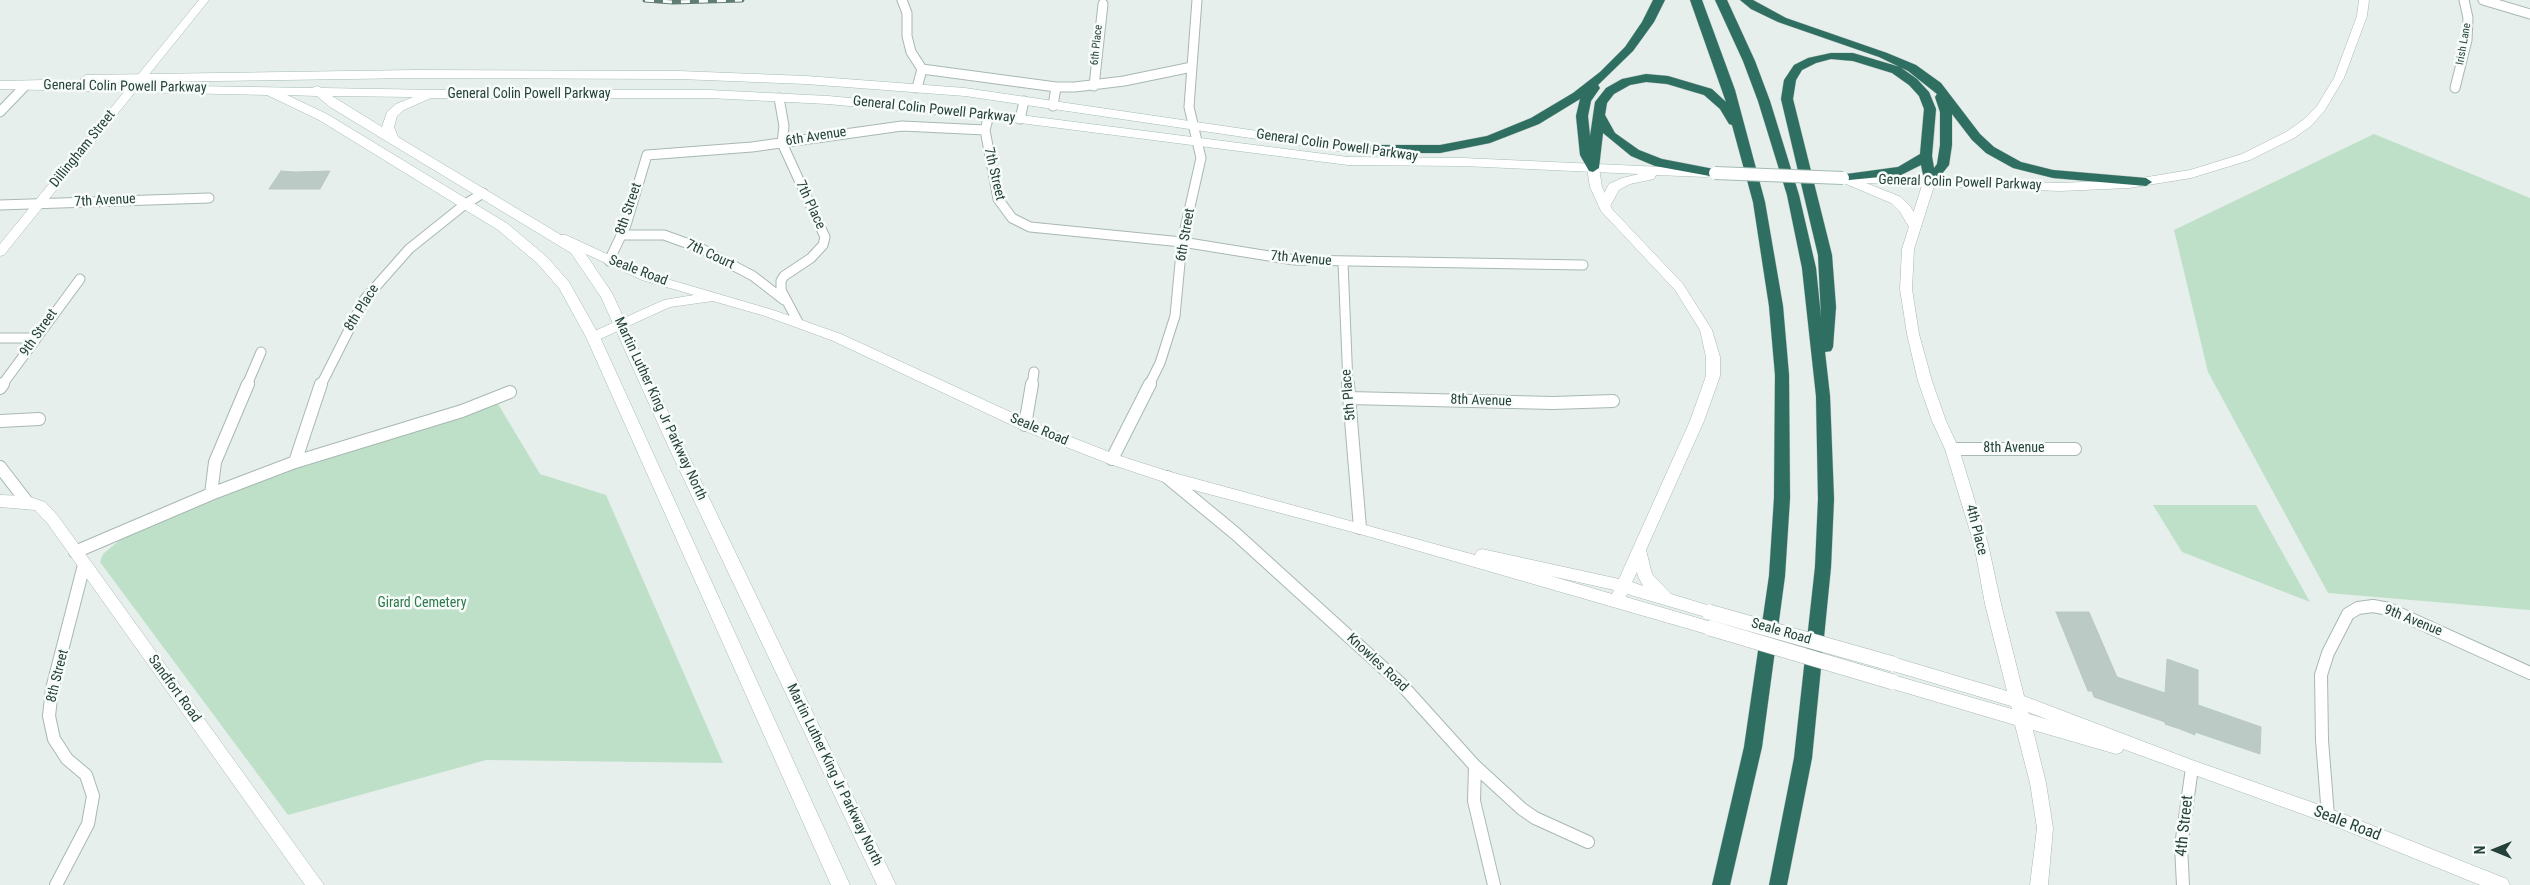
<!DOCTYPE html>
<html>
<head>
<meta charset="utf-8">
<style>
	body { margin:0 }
	#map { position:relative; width:2530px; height:885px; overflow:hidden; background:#e6efeb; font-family:"Roboto Condensed",sans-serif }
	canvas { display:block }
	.north { position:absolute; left:2470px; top:825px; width:50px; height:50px; -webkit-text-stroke:4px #f7fbf9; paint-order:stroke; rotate:270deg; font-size:14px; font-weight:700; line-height:20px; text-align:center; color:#24423a }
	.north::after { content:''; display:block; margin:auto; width:18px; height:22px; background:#24423a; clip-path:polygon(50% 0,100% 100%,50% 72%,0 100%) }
</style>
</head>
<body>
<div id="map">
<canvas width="2530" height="885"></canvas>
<div class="north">N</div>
</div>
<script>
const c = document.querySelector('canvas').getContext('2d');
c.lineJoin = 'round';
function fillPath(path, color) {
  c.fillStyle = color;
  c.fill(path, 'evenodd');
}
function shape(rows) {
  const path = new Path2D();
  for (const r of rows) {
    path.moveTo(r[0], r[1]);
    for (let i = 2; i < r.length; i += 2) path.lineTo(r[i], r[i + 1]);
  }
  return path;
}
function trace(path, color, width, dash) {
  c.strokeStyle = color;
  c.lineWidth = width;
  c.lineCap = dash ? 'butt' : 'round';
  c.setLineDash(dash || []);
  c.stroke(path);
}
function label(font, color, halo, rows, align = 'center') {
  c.font = font + ' "Roboto Condensed",sans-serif';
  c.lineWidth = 5;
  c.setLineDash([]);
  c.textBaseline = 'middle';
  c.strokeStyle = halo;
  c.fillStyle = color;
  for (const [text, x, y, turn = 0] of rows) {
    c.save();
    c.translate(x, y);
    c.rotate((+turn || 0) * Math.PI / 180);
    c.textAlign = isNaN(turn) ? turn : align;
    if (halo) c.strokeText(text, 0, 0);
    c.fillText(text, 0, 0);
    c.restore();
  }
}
fillPath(shape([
	[2374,134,2530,198,2530,610,2328,593,2208,372,2174,230],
	[498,404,540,474,606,495,723,763,486,760,288,815,100,562,103,554,120,540,218,497,329,456],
	[2153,505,2256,505,2310,602,2182,552]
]), '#bfe0c8');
const building = shape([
	[281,171,295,172,330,171,320,189,269,189,281,171],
	[2056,612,2089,612,2117,677,2165,693,2167,659,2198,670,2198,705,2261,727,2260,754,2195,732,2195,735,2180,729,2165,724,2165,722,2094,697,2092,691,2088,691,2056,612]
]);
fillPath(building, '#bbcac4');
trace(building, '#b8c9c2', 1);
const minorFar1 = shape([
	[902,0,907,13,907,36,911,52,922,69,917,88],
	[2483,0,2530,14],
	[922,69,1056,87,1075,87,1124,81,1192,67],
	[1094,86,1103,4],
	[2455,88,2467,40,2468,18,2464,0],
	[779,98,784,126,782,143,825,237,823,245,811,258,784,276,781,281,781,290,798,322],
	[1053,106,1056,87],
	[0,112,25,86],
	[989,115,985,130,998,199,1012,218,1030,227,1182,242,1294,260,1583,265],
	[1020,119,1024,101],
	[0,205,209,198],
	[621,235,664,235,700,248,753,276,784,300],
	[609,261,626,225,647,155,752,147,902,126,985,130],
	[1343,262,1348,385],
	[0,338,36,338],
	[2,385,80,279],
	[247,385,261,352],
	[321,385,364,300,409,249,464,205,483,193],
	[1032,385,1034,372],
	[1149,385,1160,363,1175,316,1182,242,1201,158,1189,107,1197,0]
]);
const minor = shape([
	[1348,384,1360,528],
	[0,388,3,384],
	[1349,398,1553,403,1613,401],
	[0,421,39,419],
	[1025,425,1032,384],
	[1952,449,2075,449],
	[1112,459,1150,384],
	[295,462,321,384],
	[0,467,27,502],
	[1167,477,1236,534,1401,684,1475,766,1522,809,1535,818,1588,842],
	[211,494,215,462,248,384],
	[75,552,211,494,295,462,462,411,510,392],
	[1475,766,1474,801,1494,885],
	[2328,816,2322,740,2321,675,2328,653,2348,614,2358,608,2373,606,2389,609,2530,673],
	[56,885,88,824,93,796,86,775,67,759,54,739,49,716,52,689,84,565],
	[2183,885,2181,846,2192,768]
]);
const tertiary = shape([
	[199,0,209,0,4,255,0,256,0,244,199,0],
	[2359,0,2369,0,2367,16,2344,78,2325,110,2311,126,2294,138,2250,160,2191,178,2129,188,2060,191,1934,186,1914,249,1912,289,1919,334,1932,381,1946,421,1959,449,1988,544,2001,604,2024,696,2192,760,2328,808,2507,879,2510,885,2480,885,2327,823,2123,749,2122,752,2116,754,2033,730,2046,783,2053,828,2048,885,2030,885,2037,828,2030,783,2015,725,1893,689,1887,687,1885,682,1887,677,1893,675,2012,709,2011,706,1893,671,1888,669,1885,664,1888,659,1893,657,2007,691,1985,604,1974,544,1945,449,1932,421,1918,381,1907,334,1900,289,1902,249,1923,182,1929,178,2060,183,2129,180,2190,170,2242,154,2286,132,2303,120,2317,106,2334,78,2357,16,2359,0],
	[2028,712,2049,720,2029,714,2028,712],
	[1593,164,1599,168,1602,187,1612,209,1683,284,1712,330,1720,357,1720,376,1704,421,1646,550,1652,574,1671,594,1714,607,1717,612,1714,617,1709,618,1627,594,1626,597,1715,623,1718,628,1715,633,1710,635,1360,534,1167,483,1107,463,1020,429,831,340,765,316,713,301,670,307,598,340,588,340,587,337,588,334,664,300,694,295,642,280,558,241,556,238,558,235,566,235,650,274,773,310,841,334,1030,421,1117,455,1167,471,1475,555,1477,551,1482,549,1619,579,1690,421,1706,376,1706,357,1700,330,1675,290,1601,211,1590,187,1587,168,1593,164],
	[1637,572,1638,576,1643,586,1632,582,1637,572],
	[1551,576,1614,590,1612,594,1551,576],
	[0,495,27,496,45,502,58,516,324,885,305,885,48,524,35,510,0,507,0,495]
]);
const secondary = shape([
	[415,70,679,71,806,76,965,88,1366,147,1372,151,1366,155,965,96,806,84,679,79,415,78,86,83,80,79,86,75,415,70],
	[46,80,73,84,312,88,317,86,322,88,438,90,709,90,828,96,989,111,1348,157,1463,158,1707,169,1713,173,1707,177,1656,175,1654,179,1630,184,1619,190,1609,208,1604,209,1598,205,1609,184,1622,178,1639,174,1463,166,1348,165,989,119,828,104,709,98,431,98,404,110,397,116,394,127,398,137,581,247,612,293,685,448,896,885,877,885,669,448,601,297,571,253,330,107,317,96,287,95,327,114,508,224,547,257,569,282,600,337,850,885,831,885,586,337,559,288,537,263,498,230,319,120,267,95,0,89,0,81,46,80],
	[332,96,413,97,396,104,387,112,382,127,332,96],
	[1843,174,1851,177,1857,174,1929,178,1935,182,1929,186,1866,183,1901,197,1910,206,1921,224,1914,228,1909,227,1900,212,1891,203,1839,181,1837,178,1839,175,1843,174]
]);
const motorway = shape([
	[1653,0,1665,0,1654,22,1633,51,1598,85,1600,88,1591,101,1588,116,1590,136,1595,102,1606,88,1622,79,1646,74,1668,76,1712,89,1726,102,1690,0,1702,0,1735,90,1765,202,1783,306,1789,375,1790,498,1785,576,1762,747,1730,885,1712,885,1744,747,1769,576,1774,498,1775,375,1769,306,1753,202,1732,125,1729,124,1720,109,1704,95,1667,84,1646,82,1630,85,1614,94,1607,103,1605,115,1615,133,1639,150,1662,159,1719,170,1721,173,1719,176,1715,177,1655,166,1631,156,1603,133,1599,168,1593,172,1589,171,1580,155,1576,116,1580,99,1539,124,1490,143,1440,153,1352,153,1346,149,1352,145,1440,145,1487,136,1531,118,1573,93,1600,72,1625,47,1642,22,1653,0],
	[1715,0,1727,0,1755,61,1770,101,1799,195,1816,268,1821,317,1818,255,1781,99,1784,80,1794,65,1808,58,1831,53,1853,53,1900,67,1917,79,1929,92,1936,109,1932,156,1934,168,1937,164,1940,145,1940,112,1935,97,1937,94,1908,71,1879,57,1778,22,1751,9,1740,0,1753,0,1786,18,1887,53,1916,65,1941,83,1980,134,1994,147,2021,162,2053,170,2146,178,2152,182,2146,186,2053,178,2013,168,1986,153,1972,140,1952,114,1952,145,1949,165,1933,185,1925,185,1921,165,1901,175,1839,181,1837,178,1839,175,1898,167,1920,154,1924,109,1919,96,1909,85,1892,73,1853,61,1831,59,1816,63,1802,70,1796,80,1793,99,1832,255,1836,307,1833,347,1831,351,1825,352,1830,396,1834,499,1831,567,1812,758,1787,885,1769,885,1794,758,1815,567,1818,499,1816,396,1802,268,1787,195,1758,101,1743,61,1715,0]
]);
trace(minorFar1, '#a8b8b2', 11);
trace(minor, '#a8b8b2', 14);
trace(tertiary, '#a8b8b2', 1);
trace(secondary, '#a4bbb3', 1);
trace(motorway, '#c2cac8', 1);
trace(minorFar1, '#fff', 9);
trace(minor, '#fff', 12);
fillPath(tertiary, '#fff');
fillPath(secondary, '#fff');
fillPath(motorway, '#2f6f62');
const rail = shape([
	[645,0,673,2,742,0]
]);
trace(rail, '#5f7d75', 5);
trace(rail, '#f7fbf9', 3, [9]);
const tertiaryBridge = shape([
	[1709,612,1893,664],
	[1710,628,1893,682]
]);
const secondaryBridge = shape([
	[1715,173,1843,178]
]);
trace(tertiaryBridge, '#a8b8b2', 16, []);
trace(secondaryBridge, '#a4bbb3', 14, []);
trace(tertiaryBridge, '#fff', 15);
trace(secondaryBridge, '#fff', 12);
label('11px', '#24423a', '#f7fbf9', [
	["Irish Lane",2464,44,-80],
	["6th Place",1097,45,-84]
]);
label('14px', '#24423a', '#f7fbf9', [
	["General Colin Powell Parkway",125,87,1],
	["General Colin Powell Parkway",529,94],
	["General Colin Powell Parkway",934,110,6],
	["6th Avenue",816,137,-9],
	["General Colin Powell Parkway",1337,146,8],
	["Dillingham Street",83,149,-51],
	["7th Street",994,174,77],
	["General Colin Powell Parkway",1960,183,2],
	["7th Avenue",105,201,-3],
	["7th Place",810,205,65],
	["8th Street",629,209,-71],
	["6th Street",1186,235,-80],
	["7th Court",710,255,25],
	["7th Avenue",1301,259,5],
	["Seale Road",638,271,21],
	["8th Place",362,308,-58],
	["9th Street",39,333,-55],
	["5th Place",1349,395,-95],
	["8th Avenue",1481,401,2],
	["Martin Luther King Jr Parkway North",660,409,65],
	["Seale Road",1039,430,23],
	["8th Avenue",2014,448],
	["4th Place",1976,530,76],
	["9th Avenue",2413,621,22],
	["Seale Road",1781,632,16],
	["Knowles Road",1377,663,43],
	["8th Street",58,676,-76],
	["Sandfort Road",174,689,54],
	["Martin Luther King Jr Parkway North",834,775,64]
]);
label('14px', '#2d7a4b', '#f7fbf9', [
	["Girard Cemetery",422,603]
]);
label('16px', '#24423a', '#f7fbf9', [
	["Seale Road",2347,824,21],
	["4th Street",2185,826,-84]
]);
</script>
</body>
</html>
